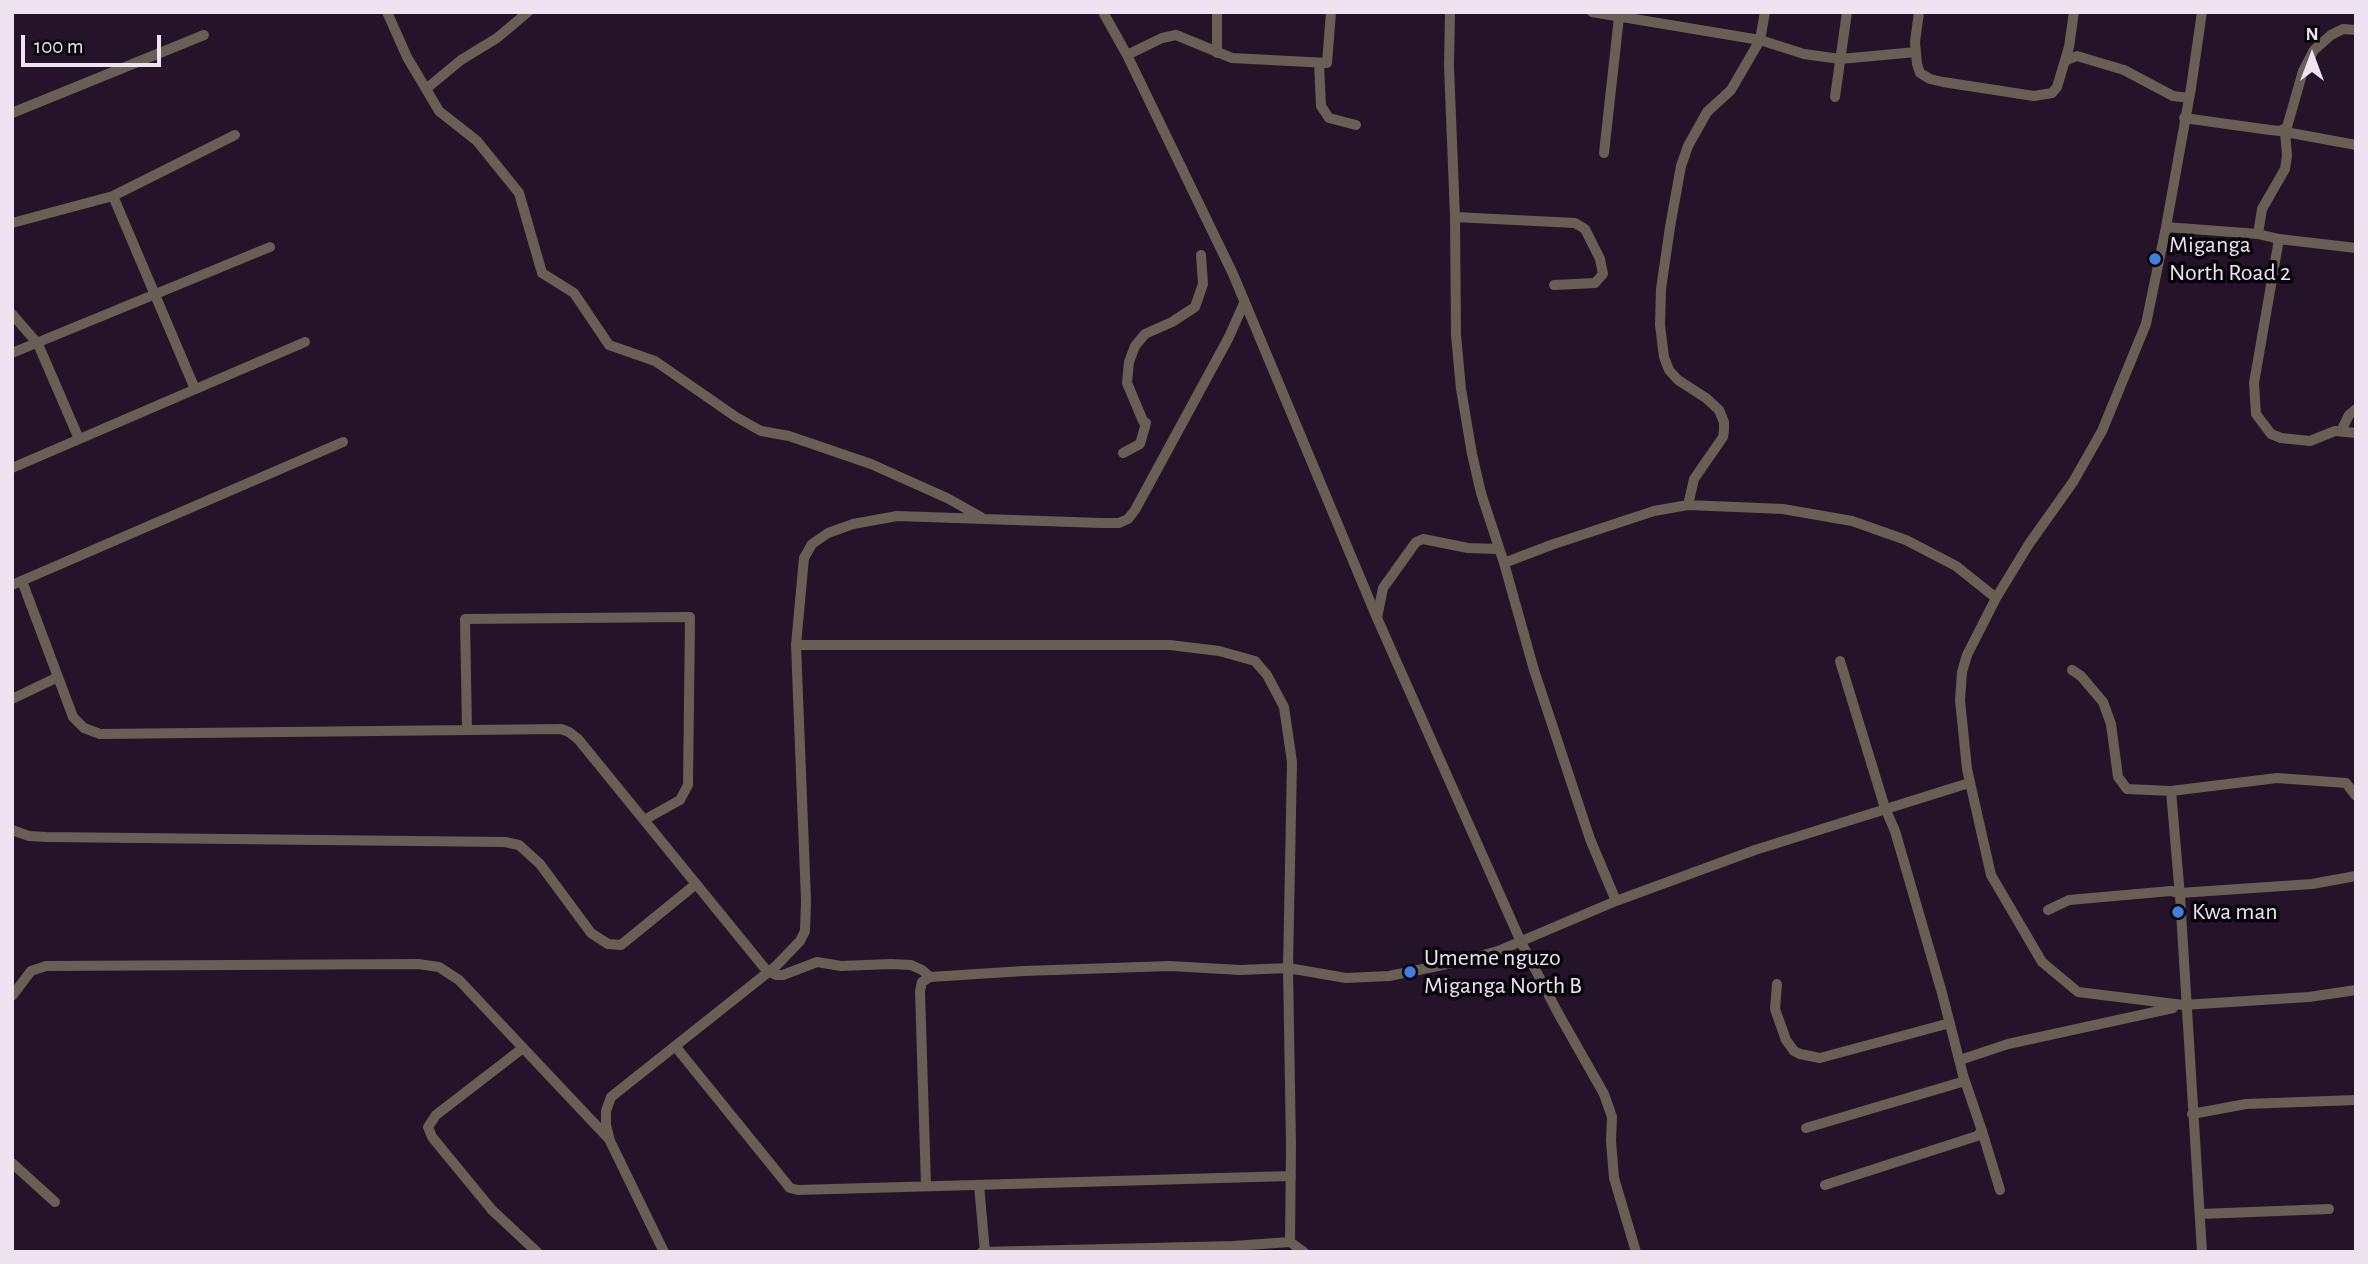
<!DOCTYPE html>
<html>
<head>
<meta charset="utf-8">
<style>
	body { margin:0 }
	#map { position:relative; width:2368px; height:1264px; overflow:hidden; background:#241329; font-family:"Alegreya Sans",sans-serif }
	canvas { display:block }
	.frame { position:absolute; inset:0; border:14px solid #efe3f2; pointer-events:none }
	.north { position:absolute; left:2277px; top:21px; width:70px; height:70px; -webkit-text-stroke:5px #09040b; paint-order:stroke; rotate:0deg; font-size:19px; font-weight:700; line-height:28px; text-align:center; color:#efe3f2 }
	.north::after { content:''; display:block; margin:auto; width:24px; height:32px; background:#efe3f2; clip-path:polygon(50% 0,100% 100%,50% 72%,0 100%) }
	.scale { position:absolute; left:21px; top:35px; width:140px; height:32px; box-sizing:border-box; border:4px solid #efe3f2; border-top:0; padding-left:9px; font-size:21px; line-height:24px; white-space:nowrap; color:#efe3f2; -webkit-text-stroke:5px #09040b; paint-order:stroke }
</style>
</head>
<body>
<div id="map">
<canvas width="2368" height="1264"></canvas>
<div class="frame"></div>
<div class="north">N</div>
<div class="scale">100 m</div>
</div>
<script>
const c = document.querySelector('canvas').getContext('2d');
c.lineJoin = 'round';
function shape(rows) {
  const path = new Path2D();
  for (const r of rows) {
    path.moveTo(r[0], r[1]);
    for (let i = 2; i < r.length; i += 2) path.lineTo(r[i], r[i + 1]);
  }
  return path;
}
function trace(path, color, width, dash) {
  c.strokeStyle = color;
  c.lineWidth = width;
  c.lineCap = dash ? 'butt' : 'round';
  c.setLineDash(dash || []);
  c.stroke(path);
}
function label(font, color, halo, rows, align = 'center') {
  c.font = font + ' "Alegreya Sans",sans-serif';
  c.lineWidth = 7;
  c.setLineDash([]);
  c.textBaseline = 'middle';
  c.strokeStyle = halo;
  c.fillStyle = color;
  for (const [text, x, y, turn = 0] of rows) {
    c.save();
    c.translate(x, y);
    c.rotate((+turn || 0) * Math.PI / 180);
    c.textAlign = isNaN(turn) ? turn : align;
    if (halo) c.strokeText(text, 0, 0);
    c.fillText(text, 0, 0);
    c.restore();
  }
}
trace(shape([
	[387,12,407,57,439,111,477,141,519,193,542,273,574,293,609,345,655,361,736,417,761,431,789,436,871,464,947,498,981,517],
	[1103,12,1127,55,1233,274,1377,618,1521,942,1558,1013,1604,1094,1612,1117,1611,1141,1614,1178,1636,1252],
	[1450,12,1449,66,1455,217,1456,335,1461,389,1472,454,1481,493,1504,563,1534,670,1590,839,1616,901],
	[1592,12,1760,40,1804,54,1840,59,1916,52],
	[1919,12,1915,42,1917,64,1920,73,1930,79,1943,82,2034,96,2052,93,2057,87,2069,47,2074,12],
	[2202,12,2191,88,2166,227,2146,324,2102,431,2073,482,2029,544,1996,598,1967,655,1962,672,1960,700,1967,769,1991,875,2042,962,2078,992,2183,1005,2309,997,2356,990],
	[1217,53,1217,12],
	[1127,55,1162,38,1176,35,1232,58,1327,63,1331,12],
	[2065,61,2077,56,2124,70,2173,96,2189,98],
	[1319,63,1321,106,1329,118,1356,125],
	[426,89,461,60,497,38,528,12],
	[1835,97,1847,12],
	[12,113,204,35],
	[2184,118,2270,130,2280,131,2287,127,2303,71,2314,50,2331,35,2343,29,2356,30],
	[2280,131,2356,145],
	[1604,153,1619,17],
	[113,196,195,389],
	[1455,217,1575,223,1585,229,1600,259,1603,274,1595,283,1554,285],
	[12,223,113,196,235,135],
	[2166,227,2258,234,2262,209,2285,169,2287,156,2285,132],
	[2258,234,2279,239,2356,248],
	[2279,239,2254,383,2256,414,2271,434,2281,438,2310,441,2335,431,2356,433],
	[12,314,38,344,79,439],
	[12,353,270,247],
	[2341,431,2349,415,2356,409],
	[1123,453,1140,444,1146,423,1143,421,1127,383,1129,362,1135,346,1145,334,1172,322,1195,307,1203,284,1201,255],
	[12,468,305,342],
	[1688,505,1694,479,1723,437,1724,430,1724,422,1719,410,1706,398,1678,380,1669,370,1664,357,1660,325,1661,289,1670,227,1681,166,1688,146,1707,112,1731,90,1760,40,1765,12],
	[1504,563,1551,545,1654,511,1688,505,1783,509,1852,521,1906,540,1956,566,1996,598],
	[22,581,73,717,84,728,100,734,561,729,569,732,578,739,767,971,776,975,783,975,817,962,841,966,891,964,911,965,922,970,930,977],
	[12,585,343,442],
	[1377,618,1383,588,1416,542,1423,539,1468,548,1498,549],
	[796,645,1170,645,1219,651,1255,661,1267,675,1284,707,1292,762,1288,968,1291,1145,1290,1242,1233,1246,982,1252],
	[2072,670,2081,676,2103,702,2111,724,2118,777,2127,789,2171,791,2277,778,2346,783,2356,796],
	[12,699,58,677],
	[467,730,465,619,690,617,688,785,680,800,644,820],
	[2171,791,2180,896,2202,1252],
	[12,830,29,836,46,837,505,842,519,845,540,864,591,933,608,944,621,945,696,884],
	[2048,910,2069,900,2171,891,2180,893,2312,884,2356,876],
	[1777,984,1775,1009,1786,1040,1794,1051,1800,1054,1820,1058,1950,1023],
	[12,996,31,971,46,966,418,964,439,967,459,980,609,1139],
	[675,1046,790,1188,798,1190,1291,1176],
	[523,1048,436,1115,428,1127,432,1137,492,1210,537,1252],
	[1960,1060,2008,1044,2173,1008],
	[2192,1114,2246,1104,2356,1100],
	[1806,1128,1965,1081],
	[1982,1131,2000,1190],
	[12,1163,55,1202],
	[979,1185,985,1252],
	[1825,1185,1977,1136,1982,1131,1963,1075,1942,993,1895,831,1885,808,1840,661],
	[926,1186,920,991,922,982,930,977,1024,971,1170,966,1240,970,1288,968,1346,978,1389,976,1462,961,1498,951,1616,901,1755,850,1969,783],
	[2201,1214,2329,1209],
	[1290,1242,1304,1252],
	[664,1252,610,1141,606,1125,606,1111,611,1097,776,966,800,941,805,931,806,901,796,645,804,558,812,544,828,533,853,524,897,516,1101,523,1119,523,1128,519,1135,510,1229,337,1244,303]
]), '#695f54', 10);
for (const [x, y, r, color] of [
	[2155,259,7,"#3f7fe0"],
	[2178,912,7,"#3f7fe0"],
	[1410,972,7,"#3f7fe0"]
]) {
  const dot = new Path2D();
  dot.arc(x, y, r, 0, 2 * Math.PI);
  c.fillStyle = color;
  c.fill(dot);
  trace(dot, '#09040b', 2.5);
}
label('24px', '#efe3f2', '#09040b', [
	["Miganga",2169,245],
	["North Road 2",2169,273],
	["Kwa man",2192,912],
	["Umeme nguzo",1424,958],
	["Miganga North B",1424,986]
], 'left');
</script>
</body>
</html>
